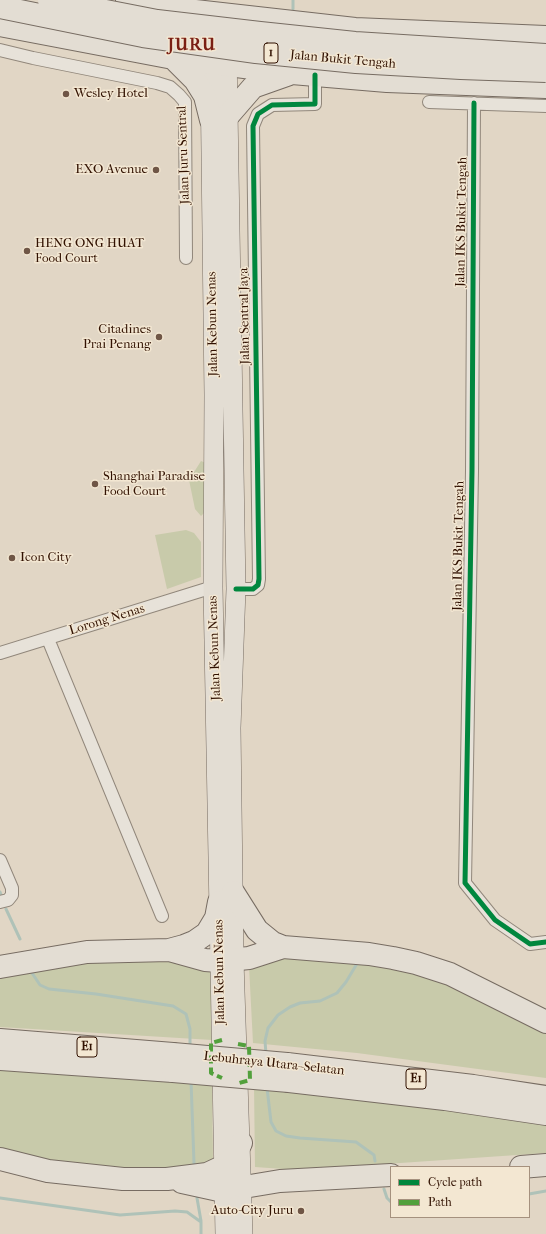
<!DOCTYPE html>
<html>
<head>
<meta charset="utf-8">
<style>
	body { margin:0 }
	#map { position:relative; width:546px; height:1234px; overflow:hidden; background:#e1d6c5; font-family:"IM FELL French Canon",serif }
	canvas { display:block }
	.legend { position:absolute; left:390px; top:1166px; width:140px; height:52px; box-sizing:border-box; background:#f3e7d2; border:1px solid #a5917e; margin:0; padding:5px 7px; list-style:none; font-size:12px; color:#311101 }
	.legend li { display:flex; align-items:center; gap:8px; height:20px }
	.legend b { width:20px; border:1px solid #a5917e }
</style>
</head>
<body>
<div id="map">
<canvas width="546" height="1234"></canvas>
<ul class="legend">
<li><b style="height:5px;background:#00873e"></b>Cycle path</li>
<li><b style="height:5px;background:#52a03c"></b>Path</li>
</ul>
</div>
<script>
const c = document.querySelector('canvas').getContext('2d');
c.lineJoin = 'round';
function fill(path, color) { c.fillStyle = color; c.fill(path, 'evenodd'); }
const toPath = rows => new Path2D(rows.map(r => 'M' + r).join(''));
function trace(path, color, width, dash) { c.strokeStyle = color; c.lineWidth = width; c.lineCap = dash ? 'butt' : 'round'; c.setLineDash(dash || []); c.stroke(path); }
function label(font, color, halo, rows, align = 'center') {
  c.font = font + ' "IM FELL French Canon",serif'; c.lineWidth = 3; c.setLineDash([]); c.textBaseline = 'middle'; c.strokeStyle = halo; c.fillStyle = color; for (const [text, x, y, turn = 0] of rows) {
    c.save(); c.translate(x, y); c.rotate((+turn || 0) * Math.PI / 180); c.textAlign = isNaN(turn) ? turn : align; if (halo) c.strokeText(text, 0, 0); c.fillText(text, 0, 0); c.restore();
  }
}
const green = toPath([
	[201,461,206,463,206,511,201,516,195,509,189,480],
	[186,530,194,533,201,542,201,577,167,589,155,535],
	[288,955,396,962,546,1028,546,1078,357,1053,253,1043,249,966],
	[141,957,176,957,212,972,212,1040,0,1027,0,975,58,965],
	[0,1067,212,1080,213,1164,193,1172,74,1170,0,1154],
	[254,1085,467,1112,546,1125,546,1153,298,1170,255,1167]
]);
const stream = toPath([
	[293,0,293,9],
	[0,892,1,895],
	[6,909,20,939],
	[32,973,40,985,49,989,96,994,173,1006,186,1014,190,1029,190,1047],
	[266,1054,265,1041,268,1028,278,1015,290,1007,300,1003,320,1001,337,993,346,982,358,962],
	[191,1081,194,1163],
	[267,1088,271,1122,276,1131,286,1136,300,1138,356,1142,374,1155,375,1161],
	[384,1189,387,1198,391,1202],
	[529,1194,546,1191],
	[0,1198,120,1215,175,1211,187,1212,201,1222,201,1234],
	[197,1198,201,1221]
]);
const street = toPath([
	[0,50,33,58,157,83,170,87,179,95,185,102,186,258],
	[429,102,546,106],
	[474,103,472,471,465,883,495,920,530,944,546,942],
	[236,589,253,589,258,585,259,579,253,126,258,114,272,105,315,104,315,75],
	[48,639,162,916],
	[0,653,213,587],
	[0,860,12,888,12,895,8,900,0,902]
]);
const primary = toPath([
	[212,48,210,72,214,395,213,587,225,1234],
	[227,51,236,589,231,728,234,961,243,1234]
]);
const highway = toPath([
	[127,0,169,8,355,29,546,37],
	[0,25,173,58,292,73,387,81,546,87],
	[173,58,195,80,205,96,211,120],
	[227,117,253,87,287,75],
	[233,892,257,930,273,943,283,947],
	[169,950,205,960,219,961,249,958,283,947,369,954,393,958,416,963,450,974,546,1022],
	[0,967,87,952,169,950,184,946,194,942,207,933,216,918,219,902],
	[0,1040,173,1054],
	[0,1059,173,1071],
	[287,1064,473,1086,546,1097],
	[289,1081,445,1099,546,1114],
	[0,1159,48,1171,123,1179,167,1179,207,1174,224,1166,234,1157,241,1143],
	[521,1167,546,1165],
	[224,1172,235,1183,244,1187,280,1181,391,1175],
	[182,1182,223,1191]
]);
const highwayBridge = toPath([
	[49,0,157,21,260,33,355,43,546,55],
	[0,7,143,36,256,52,356,62,461,68,546,71],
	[173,1054,287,1064],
	[173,1071,289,1081]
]);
const quiet = toPath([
	[222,1040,211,1043,211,1073,222,1078],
	[238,1044,249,1046,250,1080,239,1083]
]);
const cycleway = toPath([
	[474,103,472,471,465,883,495,920,530,944,546,942],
	[236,589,253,589,258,585,259,579,253,126,258,114,272,105,315,104,315,75]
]);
const markers = [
	[66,94,4,"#6f5646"],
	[156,170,4,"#6f5646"],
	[27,251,4,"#6f5646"],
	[159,337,4,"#6f5646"],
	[95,484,4,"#6f5646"],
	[12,558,4,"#6f5646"],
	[301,1211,4,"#6f5646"]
];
const shields = [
	[271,53,14],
	[87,1047,20],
	[416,1079,20]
];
const shieldNames = [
	["1",271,53],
	["E1",87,1047],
	["E1",416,1079]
];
const streetNames = [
	["Jalan Bukit Tengah",343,60,5],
	["Jalan Juru Sentral",184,155,-92],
	["Jalan IKS Bukit Tengah",462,222,-89],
	["Jalan Sentral Jaya",245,316,-91],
	["Jalan Kebun Nenas",213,324,-91],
	["Jalan IKS Bukit Tengah",459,546,-89],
	["Lorong Nenas",107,620,-17],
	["Jalan Kebun Nenas",215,648,-92],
	["Jalan Kebun Nenas",220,972,-91],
	["Lebuhraya Utara–Selatan",274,1064,6]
];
const poiNames = [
	["Wesley Hotel",74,94],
	["EXO Avenue",148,170,"right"],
	["HENG ONG HUAT",35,244],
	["Food Court",35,259],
	["Citadines",151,330,"right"],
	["Prai Penang",151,345,"right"],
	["Shanghai Paradise",103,477],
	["Food Court",103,492],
	["Icon City",20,558],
	["Auto-City Juru",293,1211,"right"]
];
const districtNames = [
	["JURU",192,46]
];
fill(green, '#c8caaa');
trace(stream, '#afc2b8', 3);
trace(street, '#91877b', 14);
trace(primary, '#776c62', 20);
trace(highway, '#776c62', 24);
trace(street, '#e7e2d9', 12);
trace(primary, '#e3ddd3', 19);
trace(highway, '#e3ddd3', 22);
trace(highwayBridge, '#776c62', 24, []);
trace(highwayBridge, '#e3ddd3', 22);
trace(quiet, '#52a03c', 4, [8, 4]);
trace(cycleway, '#00873e', 5);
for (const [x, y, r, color] of markers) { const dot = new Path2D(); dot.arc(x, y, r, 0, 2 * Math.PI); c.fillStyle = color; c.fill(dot); trace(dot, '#f3e7d2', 1.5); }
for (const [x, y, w] of shields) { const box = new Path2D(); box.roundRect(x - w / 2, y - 10, w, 20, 3); c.fillStyle = '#f3e7d2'; c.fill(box); trace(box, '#311101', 1); }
label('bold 12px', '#311101', null, shieldNames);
label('13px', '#311101', '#f3e7d2', streetNames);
label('13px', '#311101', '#f3e7d2', poiNames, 'left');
c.letterSpacing = '1px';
label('bold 17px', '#7a1f14', '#f3e7d2', districtNames);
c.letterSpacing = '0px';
</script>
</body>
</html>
